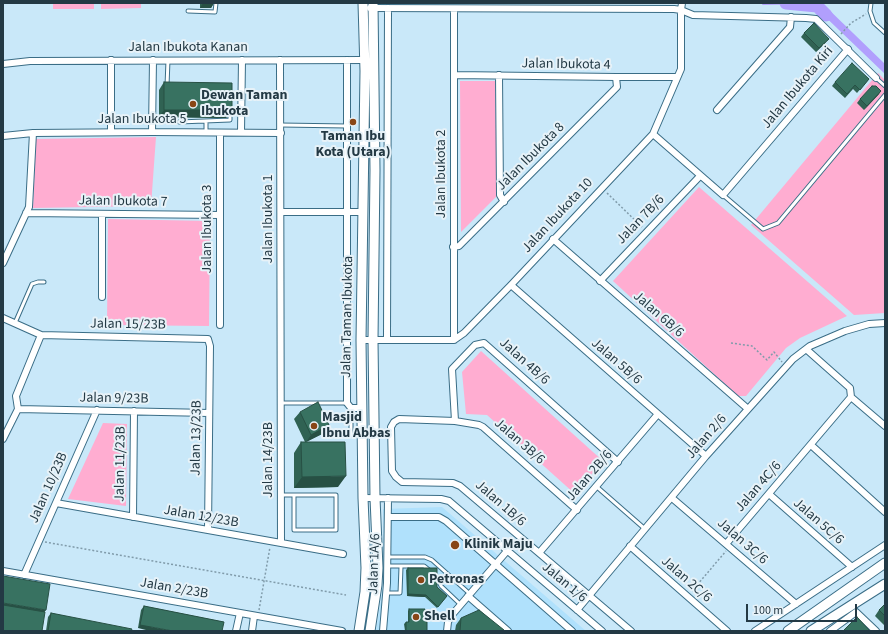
<!DOCTYPE html>
<html>
<head>
<meta charset="utf-8">
<style>
	body { margin:0 }
	#map { position:relative; width:888px; height:634px; overflow:hidden; background:#c9e8f9; font-family:"Source Sans 3",sans-serif }
	canvas { display:block }
	.frame { position:absolute; inset:0; border:4px solid #233944; pointer-events:none }
	.scale { position:absolute; left:746px; top:604px; width:111px; height:18px; box-sizing:border-box; border:2px solid #233944; border-top:0; padding-left:5px; font-size:12px; line-height:14px; white-space:nowrap; color:#233944; -webkit-text-stroke:3px #e7f2f8; paint-order:stroke }
</style>
</head>
<body>
<div id="map">
<canvas width="888" height="634"></canvas>
<div class="frame"></div>
<div class="scale">100 m</div>
</div>
<script>
const c = document.querySelector('canvas').getContext('2d');
c.lineJoin = 'round';
function fill(path, color) { c.fillStyle = color; c.fill(path, 'evenodd'); }
const toPath = rows => new Path2D(rows.map(r => 'M' + r).join(''));
function trace(path, color, width, dash) { c.strokeStyle = color; c.lineWidth = width; c.lineCap = dash ? 'butt' : 'round'; c.setLineDash(dash || []); c.stroke(path); }
function label(font, color, halo, rows, align = 'center') {
  c.font = font + ' "Source Sans 3",sans-serif'; c.lineWidth = 4; c.setLineDash([]); c.textBaseline = 'middle'; c.strokeStyle = halo; c.fillStyle = color; for (const [text, x, y, turn = 0] of rows) {
    c.save(); c.translate(x, y); c.rotate((+turn || 0) * Math.PI / 180); c.textAlign = isNaN(turn) ? turn : align; if (halo) c.strokeText(text, 0, 0); c.fillText(text, 0, 0); c.restore();
  }
}
const built = toPath([
	[442,507,586,631,376,631,384,580,383,509]
]);
const green = toPath([
	[53,3,94,3,94,9,53,9],
	[101,3,141,3,141,8,101,9],
	[878,73,885,80,885,313,854,315,751,225],
	[460,81,495,81,497,196,461,232],
	[156,137,151,206,33,208,36,139],
	[699,187,847,316,800,338,786,348,746,396,738,396,613,281],
	[108,219,210,221,209,326,107,325],
	[481,351,603,461,575,494,487,415,466,414,462,372],
	[103,423,127,424,126,506,68,499]
]);
const water = toPath([
	[763,3,822,3,885,64,885,74,815,7,808,4,762,5]
]);
const river = toPath([
	[786,3,817,6,826,15]
]);
const path = toPath([
	[841,34,851,23,866,14],
	[607,193,642,227],
	[731,343,752,346,767,360,774,352,782,362],
	[45,542,346,595],
	[692,591,726,551],
	[259,610,270,547]
]);
const lane = toPath([
	[871,3,870,11,874,23,885,33],
	[188,11,215,12,216,3],
	[876,78,885,86],
	[167,86,168,60],
	[206,121,206,132],
	[179,122,230,120,230,110],
	[281,125,347,126],
	[723,195,763,229,778,223,885,95],
	[15,323,32,284,38,282,44,282],
	[281,403,347,403],
	[351,408,351,435,361,435],
	[597,487,645,529],
	[281,495,336,495,336,530,294,530,294,495],
	[388,557,425,557,432,560,470,594],
	[388,566,424,566,429,570],
	[435,575,438,578,441,586,461,605],
	[387,593,400,593,401,567]
]);
const street = toPath([
	[370,8,674,9,681,10,693,15,806,18,816,19,876,78],
	[280,60,281,543],
	[347,60,347,403,351,408,362,408],
	[3,64,30,61,367,60],
	[454,75,616,77,677,77],
	[499,75,500,195,504,202],
	[717,110,790,27,791,17],
	[111,132,111,60],
	[152,132,153,60],
	[241,132,242,60],
	[653,134,723,195,848,49],
	[3,136,33,133,152,132,281,133],
	[281,212,363,212],
	[26,213,220,215],
	[553,239,748,409],
	[453,247,459,246,617,87,616,77],
	[3,263,29,207,33,133],
	[600,281,700,176],
	[511,285,706,456],
	[102,297,102,214],
	[3,318,41,335,208,339,210,346,208,530],
	[220,325,220,133],
	[361,340,454,340,464,333,511,285,653,134,681,69,681,10,682,3],
	[387,340,388,8],
	[454,340,454,9],
	[806,349,850,388,851,397,885,426],
	[18,409,209,413],
	[18,409,16,396,41,335],
	[455,421,452,369,475,345,484,343,618,462],
	[3,439,18,409],
	[811,445,885,512],
	[769,494,852,567],
	[363,498,441,499,449,501,602,631],
	[672,498,796,604],
	[56,503,343,554],
	[577,510,483,427,479,425,455,421,399,419,394,422,391,427,392,471,396,477,402,482,453,483,460,486,631,631],
	[133,517,134,411],
	[388,517,439,517,446,521,572,631],
	[726,544,851,397],
	[630,546,727,631],
	[539,553,658,414],
	[3,571,342,631],
	[24,575,97,410],
	[468,596,508,631],
	[577,610,706,456,793,359,810,346,845,331,869,324,885,323],
	[236,631,240,613],
	[252,631,254,616],
	[383,631,387,583,388,498],
	[447,631,448,622,451,616,507,551],
	[755,631,885,545],
	[830,631,856,612,876,631]
]);
const secondary = toPath([
	[359,631,365,592,366,568,363,498,361,340,365,71,363,3],
	[370,631,377,585,378,568,375,498,373,340,375,170,373,3],
	[788,631,885,563],
	[811,631,885,584]
]);
const wall = toPath([
	[182,3,214,3,211,8,200,8,200,4],
	[804,33,826,42,816,52,801,37],
	[869,79,857,93,853,89,845,98,832,86,835,82],
	[164,82,232,110,226,118,159,117,159,90],
	[879,94,864,110,857,103,860,99],
	[300,412,329,425,324,433,306,442,338,487,294,488,294,453,301,442,305,442,294,419],
	[408,568,437,587,447,596,437,608,425,597,407,596,406,570],
	[885,604,885,626,875,616,879,610],
	[144,606,224,622,138,628,141,610],
	[409,609,425,621,427,631,405,631,404,624,406,622,408,622,408,611],
	[51,613,131,631,46,631,48,617],
	[461,618,504,631,455,631,456,625]
]);
const shadedWall = toPath([
	[182,3,201,3,200,4],
	[203,3,214,3,211,8,200,8],
	[829,39,816,52,819,48],
	[881,91,879,94,864,110,867,106],
	[164,110,232,110,226,118,159,117],
	[329,425,324,433,306,442,311,435],
	[346,476,338,487,294,488,302,477],
	[408,594,426,595,425,597,407,596],
	[3,603,46,610,43,614,3,607],
	[140,625,173,631,150,631,138,628]
]);
const building = toPath([
	[814,23,829,39,819,48,804,33,814,23],
	[852,63,869,79,860,90,855,85,847,94,835,82,852,63],
	[164,82,232,83,232,110,164,110,164,82],
	[872,86,876,86,881,91,867,106,860,99,872,86],
	[318,402,329,425,311,435,300,412,318,402],
	[301,442,345,442,346,476,302,477,301,442],
	[408,568,437,568,437,587,447,596,438,607,426,595,408,594,408,568],
	[3,576,50,584,46,610,3,603,3,576],
	[885,604,885,616,879,610,885,604],
	[3,605,45,612,42,631,3,631,3,605],
	[144,606,224,622,222,631,173,631,140,625,144,606],
	[409,609,425,609,425,621,427,622,427,631,406,631,406,622,409,622,409,609],
	[479,610,504,630,504,631,460,631,461,618,479,610],
	[51,613,132,629,131,631,48,631,51,613],
	[857,617,870,631,843,631,857,617]
]);
const markers = [
	[193,104,4,"#894616"],
	[353,122,4,"#894616"],
	[314,426,4,"#894616"],
	[455,545,5,"#894616"],
	[421,580,4,"#894616"],
	[416,617,4,"#894616"]
];
const streetNames = [
	["Jalan Ibukota Kanan",188,48],
	["Jalan Ibukota 4",566,65,1],
	["Jalan Ibukota Kiri",798,88,-50],
	["Jalan Ibukota 5",142,120],
	["Jalan Ibukota 8",531,157,-45],
	["Jalan Ibukota 2",442,174,-90],
	["Jalan Ibukota 7",123,202,1],
	["Jalan Ibukota 10",558,216,-47],
	["Jalan Ibukota 1",269,219,-90],
	["Jalan 7B/6",641,220,-46],
	["Jalan Ibukota 3",208,229,-90],
	["Jalan 6B/6",658,315,41],
	["Jalan Taman Ibukota",348,317,-89],
	["Jalan 15/23B",128,325,1],
	["Jalan 4B/6",524,362,42],
	["Jalan 5B/6",616,362,41],
	["Jalan 9/23B",114,399,1],
	["Jalan 2/6",707,437,-49],
	["Jalan 13/23B",197,438,-89],
	["Jalan 3B/6",519,442,41],
	["Jalan 14/23B",269,460,-90],
	["Jalan 11/23B",121,464,-89],
	["Jalan 2B/6",590,476,-49],
	["Jalan 4C/6",759,487,-49],
	["Jalan 10/23B",49,488,-66],
	["Jalan 1B/6",500,504,41],
	["Jalan 12/23B",201,517,10],
	["Jalan 5C/6",818,522,41],
	["Jalan 3C/6",742,542,41],
	["Jalan 1A/6",375,564,-88],
	["Jalan 2C/6",686,580,41],
	["Jalan 1/6",564,583,40],
	["Jalan 2/23B",174,589,10]
];
const poiNames = [
	["Dewan Taman",201,96],
	["Ibukota",201,112],
	["Taman Ibu",353,137,"center"],
	["Kota (Utara)",353,153,"center"],
	["Masjid",322,418],
	["Ibnu Abbas",322,434],
	["Klinik Maju",464,545],
	["Petronas",429,580],
	["Shell",424,617]
];
fill(built, '#b0e1fc');
fill(green, '#ffadd1');
fill(water, '#b19ffd');
trace(river, '#b19ffd', 13);
trace(lane, '#3a6d86', 5);
trace(street, '#3a6d86', 8);
trace(secondary, '#3a6d86', 11);
trace(path, '#809baa', 1.5, [2, 2]);
trace(lane, '#fff', 3);
trace(street, '#fff', 6);
trace(secondary, '#fff', 9);
fill(wall, '#306253');
fill(shadedWall, '#275044');
fill(building, '#387261');
trace(building, '#275044', 1);
for (const [x, y, r, color] of markers) { const dot = new Path2D(); dot.arc(x, y, r, 0, 2 * Math.PI); c.fillStyle = color; c.fill(dot); trace(dot, '#e7f2f8', 1.5); }
label('14px', '#233944', '#e7f2f8', streetNames);
label('bold 14px', '#233944', '#e7f2f8', poiNames, 'left');
</script>
</body>
</html>
